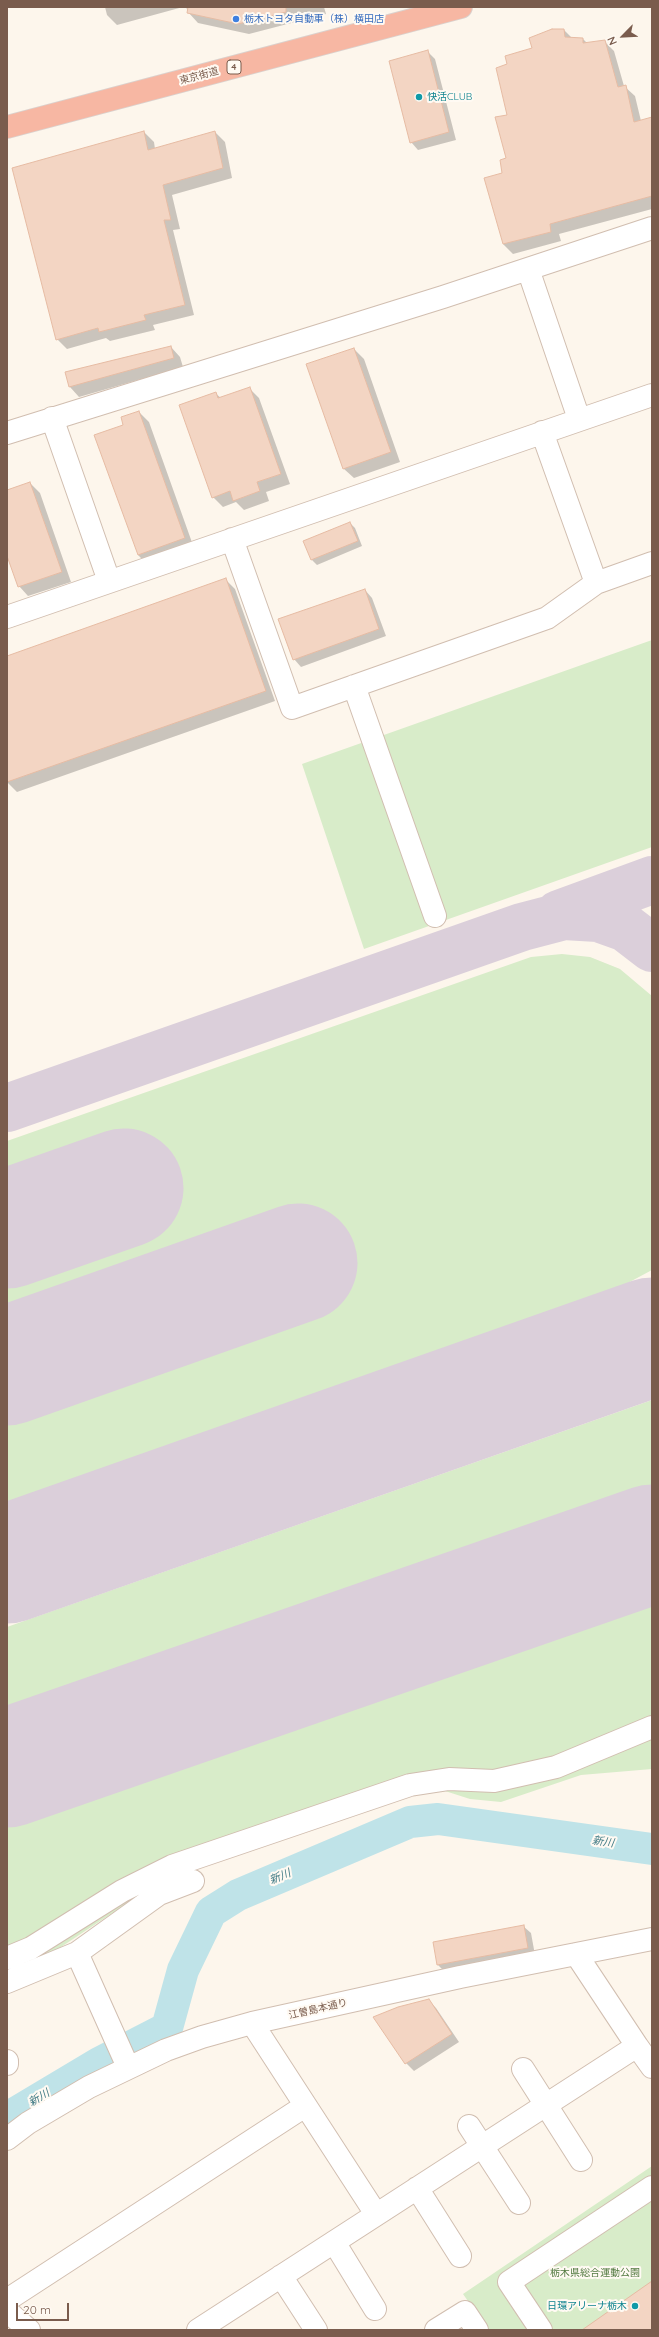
<!DOCTYPE html>
<html>
<head>
<meta charset="utf-8">
<style>
	body { margin:0 }
	#map { position:relative; width:659px; height:2337px; overflow:hidden; background:#fdf6ec; font-family:Quicksand,sans-serif }
	canvas { display:block }
	.frame { position:absolute; inset:0; border:8px solid #7a5c4d; pointer-events:none }
	.north { position:absolute; left:603px; top:16px; width:40px; height:40px; -webkit-text-stroke:3px #fffaf3; paint-order:stroke; rotate:246deg; font-size:11px; font-weight:700; line-height:16px; text-align:center; color:#7a5c4d }
	.north::after { content:''; display:block; margin:auto; width:14px; height:18px; background:#7a5c4d; clip-path:polygon(50% 0,100% 100%,50% 72%,0 100%) }
	.scale { position:absolute; left:16px; top:2303px; width:53px; height:18px; box-sizing:border-box; border:2px solid #7a5c4d; border-top:0; padding-left:5px; font-size:12px; line-height:14px; white-space:nowrap; color:#7a5c4d; -webkit-text-stroke:3px #fffaf3; paint-order:stroke }
</style>
</head>
<body>
<div id="map">
<canvas width="659" height="2337"></canvas>
<div class="frame"></div>
<div class="north">N</div>
<div class="scale">20 m</div>
</div>
<script>
const c = document.querySelector('canvas').getContext('2d');
c.lineJoin = 'round';
function fill(path, color) { c.fillStyle = color; c.fill(path, 'evenodd'); }
const toPath = rows => new Path2D(rows.map(r => 'M' + r).join(''));
function trace(path, color, width, dash) { c.strokeStyle = color; c.lineWidth = width; c.lineCap = dash ? 'butt' : 'round'; c.setLineDash(dash || []); c.stroke(path); }
function label(font, color, halo, rows, align = 'center') {
  c.font = font + ' Quicksand,"Noto Sans JP",sans-serif'; c.lineWidth = 4; c.setLineDash([]); c.textBaseline = 'middle'; c.strokeStyle = halo; c.fillStyle = color; for (const [text, x, y, turn = 0] of rows) {
    c.save(); c.translate(x, y); c.rotate((+turn || 0) * Math.PI / 180); c.textAlign = isNaN(turn) ? turn : align; if (halo) c.strokeText(text, 0, 0); c.fillText(text, 0, 0); c.restore();
  }
}
const green = toPath([
	[652,640,652,847,364,949,302,764],
	[562,954,590,957,620,969,652,996,652,1270,624,1285,7,1502,7,1141,531,957],
	[652,1400,652,1769,581,1775,501,1802,470,1799,445,1791,418,1793,159,1882,52,1953,7,1971,7,1627],
	[652,2166,652,2330,488,2330,463,2294]
]);
const shadow = toPath([
	[105,7,183,7,117,25,107,15],
	[186,7,324,7,326,14,249,34,198,23,188,12],
	[564,30,572,38,583,39,587,43,604,41,614,51,624,86,635,96,641,121,652,118,652,209,559,234,561,241,513,254,503,244,503,173,507,159,508,65],
	[428,52,435,59,456,140,418,150,411,142],
	[144,132,154,142,155,149,215,132,225,142,232,178,172,195,180,229,173,230,194,315,153,325,155,330,110,341,106,338,67,349,57,339],
	[171,347,180,357,183,367,79,397,70,387,66,373],
	[354,349,364,359,400,462,354,478,344,469,308,365],
	[249,388,259,398,290,484,266,492,269,501,244,510,236,502,223,507,213,497,215,393,221,398],
	[139,412,149,422,194,548,148,565,138,555,125,425],
	[30,483,40,493,71,582,28,596,19,586,7,553,7,491],
	[350,523,355,528,362,546,317,565,312,560,304,541],
	[226,580,235,589,275,701,17,792,7,782,7,657],
	[365,590,372,598,386,636,301,667,294,659],
	[523,1926,531,1933,535,1955,445,1972,438,1965],
	[429,2001,436,2008,459,2042,414,2071,406,2063,375,2017]
]);
const river = toPath([
	[7,2118,99,2063,167,2028,183,1970,211,1912,238,1895,410,1822,438,1819,652,1849]
]);
const taxiway = toPath([
	[559,914,652,880],
	[7,1108,522,927,564,916,598,918,626,928,652,948]
]);
const runway = toPath([
	[7,1229,124,1188],
	[7,1366,298,1263],
	[7,1564,652,1337],
	[7,1768,652,1544]
]);
const building = toPath([
	[188,7,286,7,286,12,238,24,187,13,188,7],
	[552,29,564,29,565,37,583,38,583,43,605,40,618,87,626,85,634,122,652,117,652,196,550,224,551,232,503,244,484,178,502,173,500,160,506,158,495,117,507,115,496,68,507,64,505,56,532,48,529,38,552,29],
	[428,50,449,132,410,143,389,61,428,50],
	[144,131,148,150,215,131,223,168,163,185,171,220,164,220,185,305,144,315,146,320,99,332,98,328,56,340,12,168,144,131],
	[171,346,174,358,69,387,65,372,171,346],
	[354,348,391,452,343,469,306,364,354,348],
	[250,387,281,474,257,482,260,491,233,501,230,491,212,498,179,405,216,392,218,398,250,387],
	[139,411,185,538,138,555,94,435,123,425,121,417,139,411],
	[30,482,62,572,18,587,7,556,7,490,30,482],
	[350,522,358,541,311,560,303,541,350,522],
	[226,578,266,691,7,782,7,656,226,578],
	[365,589,379,629,293,660,278,619,365,589],
	[524,1925,528,1948,437,1965,433,1942,524,1925],
	[429,1999,452,2034,405,2064,373,2017,398,2007,429,1999],
	[652,2281,652,2330,582,2330,652,2281]
]);
const minor = toPath([
	[528,269,579,419],
	[52,418,109,581],
	[542,432,596,583],
	[7,433,443,297,652,228],
	[232,539,292,708,547,618,596,583,652,563],
	[7,617,652,395],
	[354,686,435,916],
	[77,1953,128,2067],
	[7,1958,31,1948,122,1891,172,1866,410,1785,449,1779,494,1781,556,1767,652,1727],
	[7,1982,77,1953,159,1894,193,1881],
	[252,2023,376,2214],
	[637,2046,652,2067],
	[7,2061,7,2064],
	[523,2069,581,2160],
	[469,2126,519,2203],
	[7,2139,28,2123,89,2087,166,2050,202,2037,252,2023,460,1977,652,1939],
	[417,2188,460,2256],
	[334,2242,375,2309],
	[281,2276,316,2330],
	[7,2300,305,2106],
	[7,2311,29,2330],
	[198,2330,637,2046,576,1954],
	[436,2330,465,2312,477,2330],
	[541,2330,509,2282,652,2187]
]);
const highway = toPath([
	[7,127,461,7]
]);
const markers = [
	[236,19,4,"#3f7fe0"],
	[419,97,4,"#0f9aa8"],
	[635,2306,4,"#0f9aa8"]
];
const shields = [
	[234,67,14]
];
const shieldNames = [
	["4",234,67]
];
const shopNames = [
	["栃木トヨタ自動車（株）横田店",244,19]
];
const streetNames = [
	["東京街道",199,76,-15],
	["江曽島本通り",318,2009,-13]
];
const cultureNames = [
	["快活CLUB",427,97],
	["日環アリーナ栃木",627,2306,"right"]
];
const parkNames = [
	["栃木県総合運動公園",595,2273]
];
const waterNames = [
	["新川",603,1842,8],
	["新川",280,1877,-23],
	["新川",39,2098,-31]
];
fill(green, '#d8ecc9');
fill(shadow, '#0003');
trace(river, '#bfe3e8', 32);
trace(taxiway, '#dbcfda', 48);
trace(runway, '#dbcfda', 119);
fill(building, '#f3d5c3');
trace(building, '#e6bba3', 1);
trace(minor, '#d1beb0', 24);
trace(highway, '#dad1cd', 24);
trace(minor, '#fff', 22);
trace(highway, '#f7b7a3', 22);
for (const [x, y, r, color] of markers) { const dot = new Path2D(); dot.arc(x, y, r, 0, 2 * Math.PI); c.fillStyle = color; c.fill(dot); trace(dot, '#fffaf3', 1.5); }
for (const [x, y, w] of shields) { const box = new Path2D(); box.roundRect(x - w / 2, y - 7, w, 14, 3); c.fillStyle = '#fffaf3'; c.fill(box); trace(box, '#7a5c4d', 1); }
label('bold 9px', '#7a5c4d', null, shieldNames);
label('10px', '#366cbe', '#fffaf3', shopNames, 'left');
label('10px', '#7a5c4d', '#fffaf3', streetNames);
label('10px', '#0d838f', '#fffaf3', cultureNames, 'left');
label('10px', '#537a41', '#fffaf3', parkNames);
label('italic 11px', '#437c86', '#fffaf3', waterNames);
</script>
</body>
</html>
